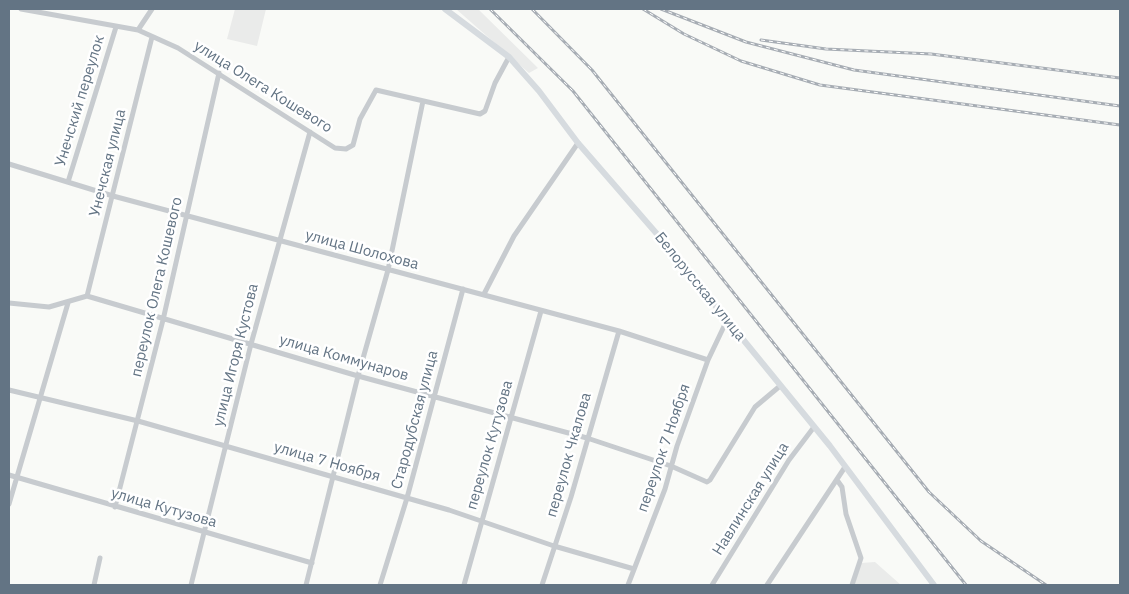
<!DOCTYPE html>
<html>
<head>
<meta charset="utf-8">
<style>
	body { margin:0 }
	#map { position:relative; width:1129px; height:594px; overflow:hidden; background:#f9faf7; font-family:"IBM Plex Sans",sans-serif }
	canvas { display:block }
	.frame { position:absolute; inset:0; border:10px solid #637484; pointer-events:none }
</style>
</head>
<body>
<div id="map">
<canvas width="1129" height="594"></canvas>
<div class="frame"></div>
</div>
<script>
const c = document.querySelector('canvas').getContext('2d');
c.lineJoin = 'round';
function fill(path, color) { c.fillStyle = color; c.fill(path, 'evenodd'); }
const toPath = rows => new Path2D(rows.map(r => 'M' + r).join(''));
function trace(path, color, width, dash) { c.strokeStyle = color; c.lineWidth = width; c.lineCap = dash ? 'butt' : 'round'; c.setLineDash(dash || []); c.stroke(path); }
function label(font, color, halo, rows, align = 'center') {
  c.font = font + ' "IBM Plex Sans",sans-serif'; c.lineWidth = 5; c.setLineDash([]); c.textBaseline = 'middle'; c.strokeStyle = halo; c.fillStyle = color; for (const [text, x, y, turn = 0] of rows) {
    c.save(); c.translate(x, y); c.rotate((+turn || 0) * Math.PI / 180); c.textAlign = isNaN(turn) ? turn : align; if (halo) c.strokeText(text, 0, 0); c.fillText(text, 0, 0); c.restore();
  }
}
const built = toPath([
	[235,9,266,9,257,46,227,39],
	[456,9,478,9,538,68,529,73],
	[875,562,901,585,851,585,861,563]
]);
const minor = toPath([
	[21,9,138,30,178,48,335,148,346,149,353,145,360,119,376,90,480,114,485,111,495,83,509,57],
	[138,30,152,9],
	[9,164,113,196,619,331,708,360],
	[68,182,116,27],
	[484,294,514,236,578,143],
	[87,296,152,37],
	[9,303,49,307,87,296,358,376,587,438,671,466,707,482,710,480,755,407,780,386],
	[9,390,138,421,386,492,449,510,554,546,634,569],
	[9,475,312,563],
	[837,480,842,487,846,514,861,558,852,585],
	[9,504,68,303],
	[115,507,163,320,219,73],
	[94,585,100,558],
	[191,585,251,344,310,132],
	[306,585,358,376,388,270,423,101],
	[380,585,407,498,463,289],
	[464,585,541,311],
	[542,585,571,497,619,331],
	[628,585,665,489,677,446,708,360,727,320],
	[712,585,789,460,814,427],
	[767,585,845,467]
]);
const major = toPath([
	[445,9,509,57,539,91,578,143,657,234,830,446,934,585]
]);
const rail = toPath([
	[490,9,573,91,966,585],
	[532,9,592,70,929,492,981,541,1046,585],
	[643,9,684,34,741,61,820,85,1120,125],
	[661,9,746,42,854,70,1120,106],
	[761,40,826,49,931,54,1120,78]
]);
const streetNames = [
	["улица Олега Кошевого",263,87,32],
	["Унечский переулок",80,101,-73],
	["Унечская улица",108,163,-76],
	["улица Шолохова",362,250,15],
	["переулок Олега Кошевого",157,287,-77],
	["Белорусская улица",700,287,51],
	["улица Игоря Кустова",236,355,-76],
	["улица Коммунаров",344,358,16],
	["Стародубская улица",415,420,-75],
	["переулок Кутузова",490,445,-74],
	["переулок 7 Ноября",664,448,-71],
	["переулок Чкалова",569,455,-74],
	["улица 7 Ноября",327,462,16],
	["Навлинская улица",751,499,-58],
	["улица Кутузова",164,508,16]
];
fill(built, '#eaebea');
trace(minor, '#c7cbcf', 5);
trace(major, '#d6dbdf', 6);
trace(rail, '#a7adb4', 3);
trace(rail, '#fff', 1, [4]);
label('15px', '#637484', '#fff', streetNames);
</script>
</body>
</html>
